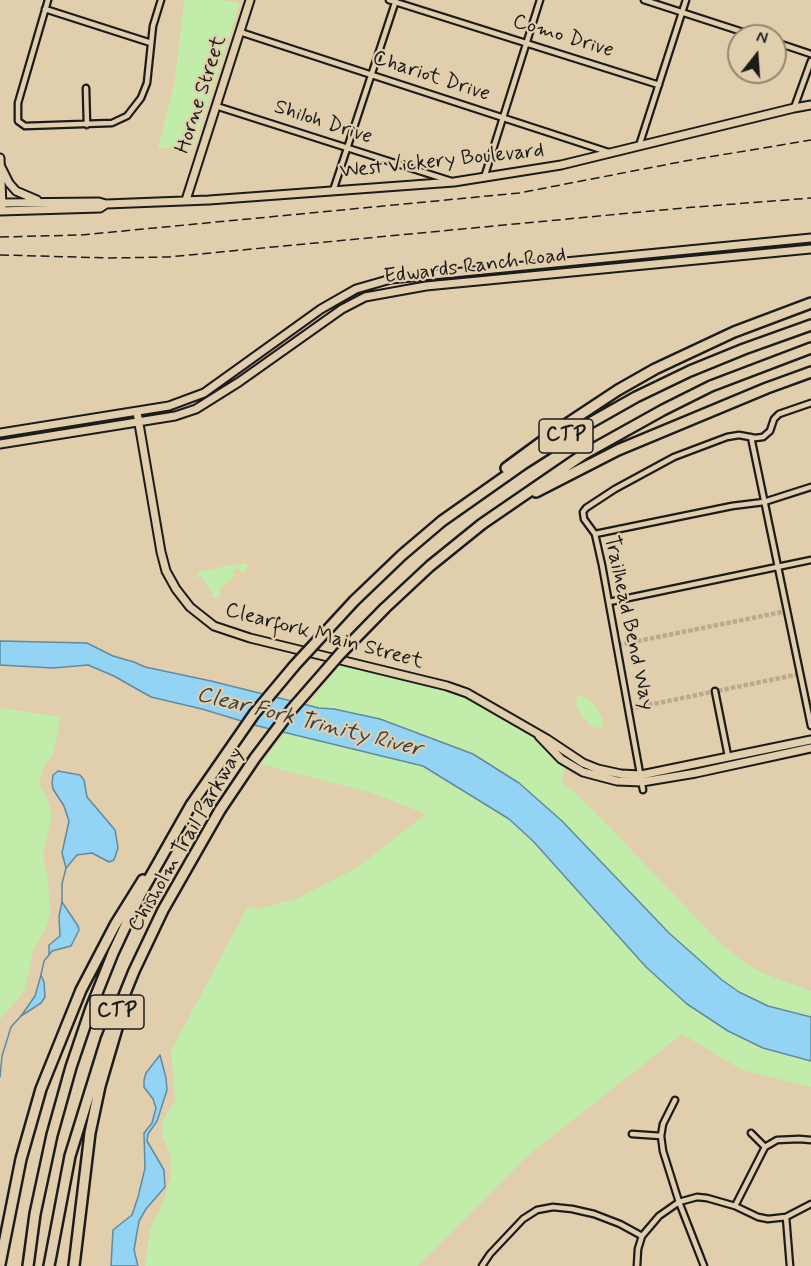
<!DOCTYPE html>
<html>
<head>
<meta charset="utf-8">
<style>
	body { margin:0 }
	#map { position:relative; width:811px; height:1266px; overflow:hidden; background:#e1ceac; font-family:Mynerve,sans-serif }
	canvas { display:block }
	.north { position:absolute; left:727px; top:24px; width:60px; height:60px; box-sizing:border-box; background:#e1ceac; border:2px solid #928772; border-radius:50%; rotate:17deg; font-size:16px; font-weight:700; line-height:24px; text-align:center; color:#1c1c1c }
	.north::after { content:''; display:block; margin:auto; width:21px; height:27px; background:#1c1c1c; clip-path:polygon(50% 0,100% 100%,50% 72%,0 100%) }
</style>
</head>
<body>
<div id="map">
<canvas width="811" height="1266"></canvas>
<div class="north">N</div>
</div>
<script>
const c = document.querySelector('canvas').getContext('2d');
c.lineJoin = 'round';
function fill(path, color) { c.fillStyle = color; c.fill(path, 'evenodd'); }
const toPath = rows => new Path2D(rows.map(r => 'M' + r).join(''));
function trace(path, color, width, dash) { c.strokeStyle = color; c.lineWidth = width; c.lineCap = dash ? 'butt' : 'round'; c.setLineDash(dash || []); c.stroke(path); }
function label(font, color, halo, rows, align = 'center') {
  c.font = font + ' Mynerve,sans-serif'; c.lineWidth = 4.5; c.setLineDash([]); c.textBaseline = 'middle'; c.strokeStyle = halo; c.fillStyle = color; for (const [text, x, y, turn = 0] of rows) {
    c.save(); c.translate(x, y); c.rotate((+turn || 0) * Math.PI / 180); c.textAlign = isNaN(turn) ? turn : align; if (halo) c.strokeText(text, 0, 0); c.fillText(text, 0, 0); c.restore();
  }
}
const green = toPath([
	[184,0,221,0,240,3,193,149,158,148,175,80],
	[245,563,248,565,247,568,243,573,237,567,232,572,235,575,218,591,221,595,216,598,211,597,214,594,201,576,197,578,196,576,199,571],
	[341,664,433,687,469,699,536,739,551,754,566,765,562,778,564,784,572,790,602,819,721,944,750,966,767,975,811,991,811,1087,742,1070,682,1034,526,1157,418,1266,145,1266,150,1228,162,1205,171,1176,170,1153,163,1138,162,1121,175,1101,171,1051,248,906,258,909,296,899,358,867,426,814,372,793,260,764],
	[580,695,591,701,598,710,603,721,601,728,592,727,581,716,576,703,577,697],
	[0,708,61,717,53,753,44,767,39,783,47,798,52,815,43,855,48,880,50,913,45,929,33,950,25,991,0,1019]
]);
const water = toPath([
	[0,641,87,643,113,656,134,662,145,667,211,681,319,708,334,709,380,719,473,754,519,783,562,821,669,933,722,980,739,992,768,1006,811,1017,811,1061,763,1048,728,1031,687,1004,646,967,533,841,509,819,423,766,258,726,202,709,151,697,114,676,88,665,53,668,0,665,0,641],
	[58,771,80,775,84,780,87,797,115,830,118,848,114,860,109,862,92,853,77,855,66,868,62,853,69,821,64,806,53,789,52,783,53,775,58,771],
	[62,902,78,926,79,930,71,946,52,951,49,955,49,945,60,936,59,916,62,902],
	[41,975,44,982,45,997,41,1003,21,1016,35,996,41,975],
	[160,1055,166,1078,167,1090,157,1121,148,1134,147,1141,164,1170,165,1187,146,1209,139,1221,134,1250,138,1266,111,1266,113,1230,132,1215,138,1197,145,1168,144,1133,152,1123,156,1108,153,1099,144,1087,144,1080,146,1073,160,1055]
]);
const stream = toPath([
	[62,902,62,884,66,868],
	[41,975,44,961,49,955],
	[0,1077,2,1056,11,1027,21,1016]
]);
const streetTunnel = toPath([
	[618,645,787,611],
	[629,709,800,674]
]);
const street = toPath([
	[48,0,18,103,18,121,25,126,112,123,127,116,141,98,147,83,153,26,161,0],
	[389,0,659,85],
	[644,0,755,36],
	[45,9,151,43],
	[240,32,608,152],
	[775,42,811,54],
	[86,88,87,125],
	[216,106,451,181],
	[794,108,811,61],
	[639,146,686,0],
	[484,178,540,0],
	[333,191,396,0],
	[751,437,811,726],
	[595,534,732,506,764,502,811,487],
	[609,602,811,560],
	[715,691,728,756],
	[643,790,602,565,595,534,584,519,583,512,586,508,615,489,674,457,727,437,739,435,755,438,763,437,770,431,774,419,779,414,811,403],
	[675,1100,663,1124,661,1136,663,1151,679,1202,704,1266],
	[751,1133,765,1147],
	[632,1134,661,1136],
	[735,1206,765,1147,777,1140,799,1139,811,1140],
	[786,1217,790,1266],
	[482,1266,490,1254,523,1219,537,1210,553,1207,572,1209,594,1214,620,1224,642,1236],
	[637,1266,638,1249,642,1236,659,1216,679,1202,697,1197,707,1198,735,1206,758,1217,768,1219,786,1217,811,1204]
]);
const secondary = toPath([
	[0,158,2,206],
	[1,167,9,183,16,191,37,200],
	[186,200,250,0],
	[0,203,99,202,106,204,209,200,454,182,561,165,794,108,811,105],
	[0,211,100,208,106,204],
	[137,412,161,552,166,571,176,589,190,607,214,626,250,638,447,686,467,693,547,739,583,763,598,769,621,774,641,775,811,740],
	[0,433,169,406,204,393,321,309,356,289,391,279,811,238],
	[0,444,175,416,196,409,239,382,342,309,365,297,426,286,811,249],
	[539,736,561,759,583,772,617,781,642,782,696,773,811,748]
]);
const highway = toPath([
	[506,468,559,429,618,390,655,369,734,332,811,303],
	[536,492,618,450,767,388,811,372],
	[354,601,402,555,442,521,523,464,567,436,636,397,690,371,744,349,811,325],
	[385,608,430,566,482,524,584,454,663,410,711,386,811,348],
	[0,1264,21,1159,41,1089,81,990,115,925,143,880],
	[28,1266,35,1214,52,1135,71,1067,91,1008,113,953,140,895,191,805],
	[49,1266,70,1156,106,1040,134,971,163,910,220,810],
	[74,1266,90,1133,100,1086,120,1018]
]);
const rail = toPath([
	[0,237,81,235,519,193,685,161,811,140],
	[0,255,109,258,168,257,683,208,811,198]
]);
const highwayBridge = toPath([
	[191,805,254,714,295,665,354,601],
	[220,810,255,758,292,709,340,654,385,608]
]);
const shields = [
	[566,436,54],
	[117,1012,54]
];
const shieldNames = [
	["CTP",566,436],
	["CTP",117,1012]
];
const streetNames = [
	["Como Drive",563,37,17],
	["Chariot Drive",431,77,18],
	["Horne Street",202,95,-72],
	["Shiloh Drive",323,123,18],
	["West Vickery Boulevard",442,162,-6],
	["Edwards Ranch Road",475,267,-7],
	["Trailhead Bend Way",628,623,78],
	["Clearfork Main Street",324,637,15],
	["Chisholm Trail Parkway",187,840,-60]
];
const waterNames = [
	["Clear Fork Trinity River",309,723,14]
];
fill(green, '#c2eca9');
fill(water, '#93d3f4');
trace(water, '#638a9e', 1.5);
trace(stream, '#638a9e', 1.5);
trace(streetTunnel, '#baaa8f', 4.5, [4.5, 2]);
trace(street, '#1c1c1c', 9);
trace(secondary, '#1c1c1c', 11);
trace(highway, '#1c1c1c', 14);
trace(street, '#e1ceac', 4.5);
trace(secondary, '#e1ceac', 7);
trace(highway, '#e1ceac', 9);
trace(rail, '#1c1c1c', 1.5, [9, 4.5]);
trace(highwayBridge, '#1c1c1c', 14, []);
trace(highwayBridge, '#e1ceac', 9);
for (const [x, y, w] of shields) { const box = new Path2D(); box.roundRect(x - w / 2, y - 17, w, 34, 4.5); c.fillStyle = '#e1ceac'; c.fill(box); trace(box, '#1c1c1c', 1.5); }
label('bold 20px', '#1c1c1c', null, shieldNames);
label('21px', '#1c1c1c', '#e1ceac', streetNames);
label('italic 22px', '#344147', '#e1ceac', waterNames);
</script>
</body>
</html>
